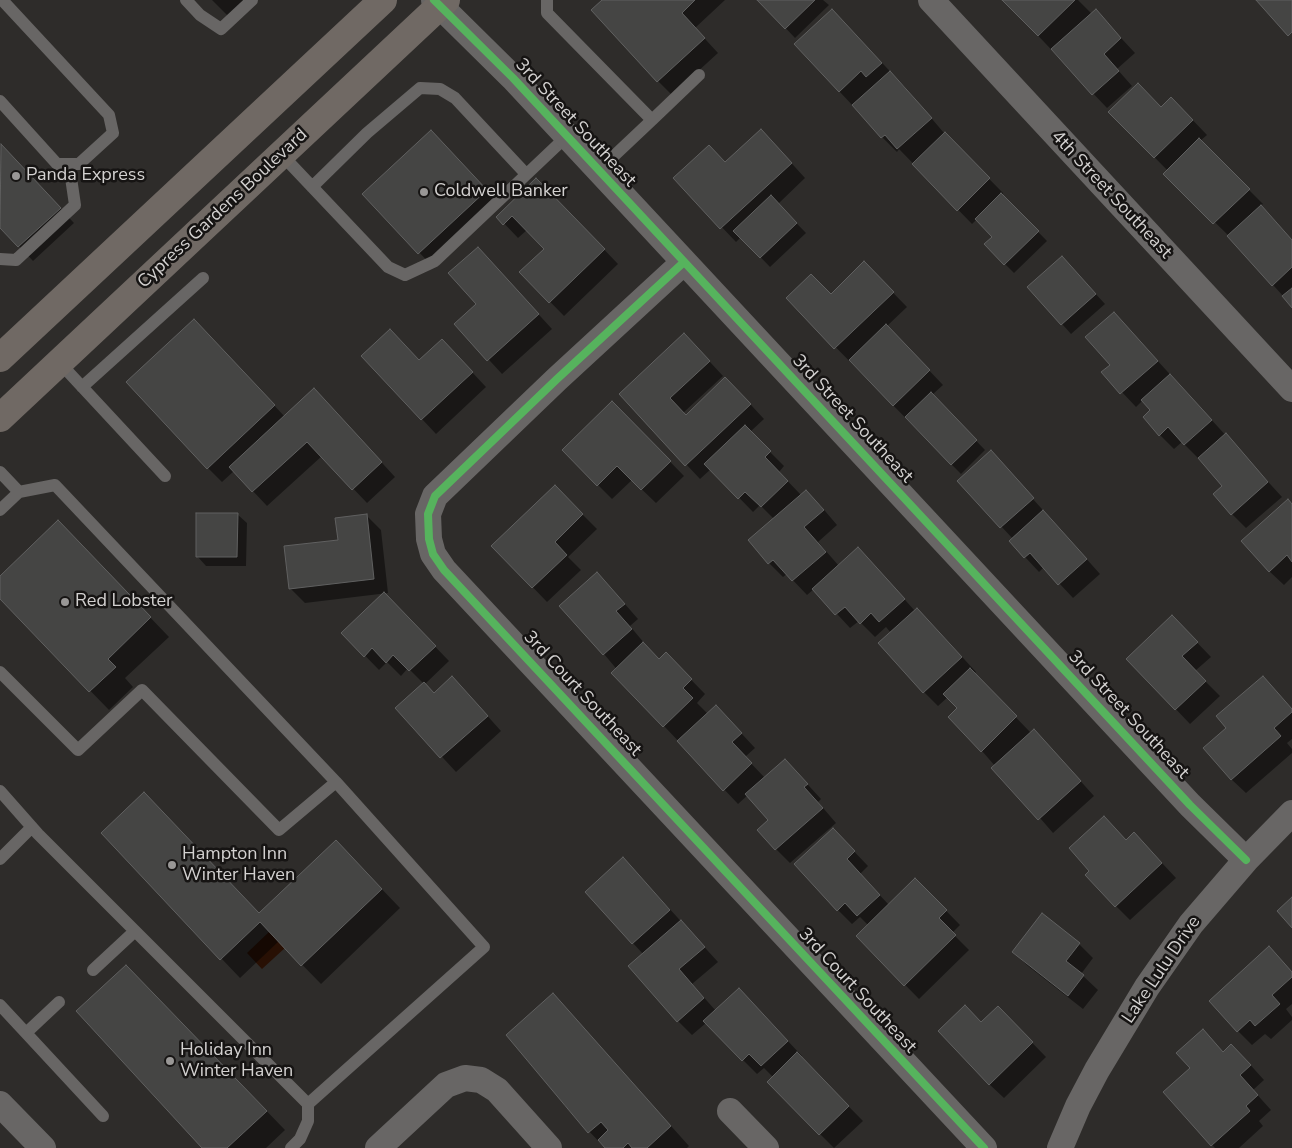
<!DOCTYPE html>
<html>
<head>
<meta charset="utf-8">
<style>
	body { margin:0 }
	canvas { display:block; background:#2e2c2a }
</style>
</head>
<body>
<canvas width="1292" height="1148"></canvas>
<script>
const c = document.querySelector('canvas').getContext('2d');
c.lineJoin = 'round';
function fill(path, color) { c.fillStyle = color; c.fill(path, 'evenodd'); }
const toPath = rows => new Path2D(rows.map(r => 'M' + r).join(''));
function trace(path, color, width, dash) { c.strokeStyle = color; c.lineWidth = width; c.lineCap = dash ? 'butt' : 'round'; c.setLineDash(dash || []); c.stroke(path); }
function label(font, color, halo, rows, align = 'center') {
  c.font = font + ' "Nunito Sans",sans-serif'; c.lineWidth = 5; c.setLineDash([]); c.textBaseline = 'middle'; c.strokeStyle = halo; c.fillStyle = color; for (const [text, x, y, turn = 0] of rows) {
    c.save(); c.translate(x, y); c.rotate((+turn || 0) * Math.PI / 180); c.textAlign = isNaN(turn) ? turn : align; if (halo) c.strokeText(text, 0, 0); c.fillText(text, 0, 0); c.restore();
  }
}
const water = toPath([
	[270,931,286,947,262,969,247,953]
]);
const shadow = toPath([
	[212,0,252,0,231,19],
	[604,0,725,0,695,28,718,53,672,95,658,81],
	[759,0,823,0,829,5,795,38],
	[1004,0,1078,0,1092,14,1096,11,1135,53,1117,69,1132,86,1107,108],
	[846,25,905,87,944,133,1003,193,1002,195,1047,241,1014,273,985,244,993,237,977,219,972,224,899,149,897,152,882,137,839,91],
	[1161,109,1186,113,1207,135,1200,141,1263,204,1260,206,1292,240,1292,306,1229,236,1165,174,1168,171,1110,112],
	[775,145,805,178,778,204,806,233,770,267,741,237,736,242,675,178],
	[1,146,74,223,33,261,0,226],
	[445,146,500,205,433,267,364,194],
	[551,194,618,264,564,316,521,272,546,249,527,230,518,238,498,217],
	[478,248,552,329,502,374,456,324,478,304],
	[864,263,907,307,887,326,943,385,932,395,985,450,961,474,787,298,831,296],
	[1071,267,1105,304,1071,334,1029,287],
	[1114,313,1282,497,1246,528,1232,514,1224,486,1199,459,1182,442,1174,449,1160,435,1152,411,1143,400,1136,407,1103,372,1111,365],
	[208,334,285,417,328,404,395,477,367,503,322,456,267,506,234,471,222,482,208,468],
	[698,349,723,376,683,413,686,416,740,393,764,419,750,432,784,466,779,472,801,495,820,505,837,525,818,542,839,566,872,563,915,611,917,609,931,623,976,672,974,674,1031,733,1048,745,1094,796,1053,833,982,751,959,708,948,697,938,706,924,692,891,633,886,627,875,637,859,621,850,628,814,589,807,595,787,574,783,577,769,563,774,519,760,505,753,512,711,469,700,479,620,394],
	[456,355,486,387,436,434,363,356,420,361],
	[612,402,684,476,656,503,632,480,612,499,563,450],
	[991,452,1100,574,1073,598,1044,567,1039,572,1025,557,1011,541,1013,539,959,481],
	[555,487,597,529,568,557,581,570,547,602,493,546],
	[1292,505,1292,577,1284,585,1269,571],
	[237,514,247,523,246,566,206,566,197,556],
	[367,516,381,530,388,593,305,603,290,588],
	[77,541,169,637,125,678,133,687,109,710,0,598,0,578],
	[611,588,638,619,630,626,645,644,644,645,659,661,666,654,705,694,697,703,708,714,716,706,755,748,745,757,765,778,799,775,821,799,818,802,836,823,790,863,776,849,770,820,748,795,738,804,664,726,604,654],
	[396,606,449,661,425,684,434,694,466,692,501,731,456,772,397,708,424,684,408,668,401,676,387,662,379,670,343,633],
	[1186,631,1211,657,1195,671,1220,696,1190,724,1128,659],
	[1263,678,1292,709,1292,739,1287,743,1292,749,1292,753,1246,793,1231,779,1228,728],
	[102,833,260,915,355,861,400,908,321,984,279,941,240,978],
	[1126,841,1148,848,1176,878,1130,920,1116,906],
	[847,844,868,866,860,874,889,905,915,879,960,925,952,933,969,950,919,999,857,936,868,925,860,917,852,924,838,910],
	[637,873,718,962,692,984,716,1011,753,1004,802,1056,800,1057,863,1121,834,1148,768,1082,773,1077,764,1068,757,1074,706,1023,692,1035,678,1021,643,954,586,892],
	[1079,944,1093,958,1081,974,1098,990,1083,1009,1028,966,1013,952],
	[1292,972,1292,1004,1286,1009,1292,1017,1292,1020,1271,1039,1265,1034,1252,1045,1238,1031],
	[145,985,285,1130,266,1148,204,1148],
	[553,994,689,1146,687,1148,605,1148,564,1105,566,1103],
	[1012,1022,1046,1057,1004,1098,989,1084,981,1024],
	[1203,1031,1224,1053,1246,1060,1264,1080,1253,1090,1271,1110,1259,1121,1263,1126,1239,1148,1215,1148,1164,1093,1191,1068]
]);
const building = toPath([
	[602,0,695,0,682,13,705,38,657,82,591,10,602,0],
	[757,0,815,0,785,29,757,0],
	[1002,0,1075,0,1038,36,1002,0],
	[1256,0,1292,0,1292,32,1288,36,1256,0],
	[832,9,882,63,866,77,861,71,839,92,794,44,832,9],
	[1096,9,1121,38,1104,54,1119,71,1092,95,1051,49,1096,9],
	[890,71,932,118,897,149,885,135,881,138,852,105,890,71],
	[1138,83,1161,107,1171,97,1193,120,1154,158,1108,112,1138,83],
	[761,129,792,163,720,229,673,178,709,145,725,162,761,129],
	[431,130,487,190,418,254,362,194,431,130],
	[945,132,990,178,957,211,912,164,945,132],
	[1199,138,1250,189,1213,224,1163,174,1199,138],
	[1,144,61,208,18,247,0,228,1,144],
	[536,178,605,249,549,303,519,272,544,249,512,216,503,225,496,217,536,178],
	[1001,193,1039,231,1004,265,984,244,992,237,975,219,1001,193],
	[771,195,797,223,760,258,733,231,771,195],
	[1261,205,1292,240,1292,267,1272,286,1227,236,1261,205],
	[478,247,539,314,487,361,454,324,476,304,448,273,478,247],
	[1062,256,1096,294,1061,325,1027,287,1062,256],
	[864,261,894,292,834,349,786,298,811,274,831,294,864,261],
	[1292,288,1292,308,1282,296,1292,288],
	[1114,312,1158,361,1120,394,1101,372,1110,365,1085,337,1114,312],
	[194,319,275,405,207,469,126,382,194,319],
	[886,324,930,370,893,406,849,360,886,324],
	[390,329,419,360,442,339,473,372,421,420,361,356,390,329],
	[684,333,710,361,670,398,686,415,725,377,751,404,685,466,619,394,684,333],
	[1170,374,1212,420,1184,445,1168,427,1159,436,1143,417,1150,410,1141,400,1170,374],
	[314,388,382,462,352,490,307,442,252,492,229,467,314,388],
	[931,392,977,440,951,465,905,417,931,392],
	[612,401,671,461,641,490,617,466,597,486,562,450,612,401],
	[745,425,771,451,765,457,788,481,761,507,745,492,738,499,704,464,745,425],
	[1226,433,1268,482,1231,515,1213,494,1222,486,1198,458,1226,433],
	[991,450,1034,498,1000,528,957,481,991,450],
	[555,485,583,514,555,542,567,555,532,588,491,546,555,485],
	[806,490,824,510,804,527,826,552,792,581,773,560,768,564,748,540,806,490],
	[1288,499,1292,504,1292,562,1287,555,1269,572,1241,541,1288,499],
	[1043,510,1087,559,1058,585,1030,553,1024,558,1009,541,1043,510],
	[196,513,238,513,237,557,196,557,196,513],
	[367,514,374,579,289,589,284,546,338,540,335,518,367,514],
	[58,520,151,617,108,659,116,667,89,692,0,599,0,576,58,520],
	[858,547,905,599,879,622,871,613,860,624,845,607,835,615,812,589,858,547],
	[597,572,625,604,616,611,632,629,603,655,559,606,597,572],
	[384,592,436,646,409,671,393,655,386,663,372,648,364,657,341,633,384,592],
	[917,608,962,657,923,693,878,643,917,608],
	[1172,615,1198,642,1182,656,1206,681,1175,710,1126,659,1172,615],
	[643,642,659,659,666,652,692,679,683,688,693,698,663,727,611,673,643,642],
	[970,668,1017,716,981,752,948,717,957,708,943,694,970,668],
	[452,676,488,716,440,758,395,708,424,682,434,693,452,676],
	[1263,676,1292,709,1292,712,1274,728,1281,736,1231,780,1203,748,1226,728,1216,716,1263,676],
	[716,705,742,733,732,742,752,763,723,791,677,741,716,705],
	[1034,729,1081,781,1038,820,991,768,1034,729],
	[785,759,808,784,804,787,823,808,775,850,757,830,768,820,745,794,785,759],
	[144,792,259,913,336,840,382,889,301,966,260,922,220,960,101,833,144,792],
	[1104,816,1126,840,1134,832,1162,863,1115,907,1085,875,1089,871,1069,848,1104,816],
	[833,828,855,851,847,859,880,895,857,916,845,903,837,911,794,864,833,828],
	[623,857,670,910,632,944,585,892,623,857],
	[915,878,947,910,939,918,956,935,904,986,856,936,915,878],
	[1292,897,1292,928,1277,911,1292,897],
	[1042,913,1080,943,1066,961,1084,975,1068,996,1012,952,1042,913],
	[681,920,705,947,679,969,704,998,677,1022,628,966,681,920],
	[1269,946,1292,972,1292,977,1272,995,1280,1004,1255,1026,1250,1020,1237,1032,1209,1001,1269,946],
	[126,965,267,1111,227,1148,202,1148,76,1011,126,965],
	[739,988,788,1041,761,1066,749,1054,742,1061,703,1021,739,988],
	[553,993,671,1126,647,1148,632,1148,628,1143,623,1148,605,1148,598,1140,608,1130,601,1122,588,1133,506,1035,553,993],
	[965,1005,981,1022,998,1006,1033,1042,989,1085,938,1031,965,1005],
	[1203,1029,1223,1052,1231,1044,1251,1065,1240,1075,1258,1095,1246,1106,1250,1111,1211,1146,1163,1092,1190,1068,1176,1053,1203,1029],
	[797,1052,849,1106,819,1135,767,1082,797,1052]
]);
const service = toPath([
	[186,0,200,15,221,29,252,0],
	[547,0,547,13,652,120,599,170],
	[0,101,57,164,79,164,113,133,109,115,4,2],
	[652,120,699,75],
	[281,154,388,267,405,275,435,261,567,136],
	[312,187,367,133,420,88,440,89,455,98,526,174],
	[0,259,16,260,75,205,69,164],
	[59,362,165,476],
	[82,387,203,278],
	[0,472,19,492,0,510],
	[0,672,78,750,142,690,279,830,336,782,55,485,19,492],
	[0,791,38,834,308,1104,308,1121,300,1139,291,1148],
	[0,859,32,827],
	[93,970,135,931],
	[0,1005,26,1033,59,1002],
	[26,1033,103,1116],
	[308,1104,484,947,336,782]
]);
const minor = toPath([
	[434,0,513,78,1190,805,1246,860],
	[931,0,1292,389],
	[684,262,557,379,435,496,428,514,429,539,433,554,444,570,984,1148],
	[0,1104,43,1148],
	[730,1111,766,1148],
	[378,1148,446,1085,465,1078,481,1080,497,1090,549,1148],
	[1060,1148,1078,1106,1097,1070,1147,987,1191,924,1246,860,1292,813]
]);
const primary = toPath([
	[0,358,383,0],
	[0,418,446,0]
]);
const cycleway = toPath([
	[434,0,513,78,1190,805,1246,860],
	[684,262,557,379,435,496,428,514,429,539,433,554,444,570,984,1148]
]);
const markers = [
	[16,176,5,"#999796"],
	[424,192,5,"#999796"],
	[65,602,5,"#999796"],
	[172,865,5,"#999796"],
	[170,1061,5,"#999796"]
];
const streetNames = [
	["3rd Street Southeast",575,123,47],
	["4th Street Southeast",1111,195,47],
	["Cypress Gardens Boulevard",223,209,-43],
	["3rd Street Southeast",852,419,47],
	["3rd Court Southeast",582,694,47],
	["3rd Street Southeast",1128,715,47],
	["Lake Lulu Drive",1162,970,-56],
	["3rd Court Southeast",857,991,47]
];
const poiNames = [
	["Panda Express",26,176],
	["Coldwell Banker",434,192],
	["Red Lobster",75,602],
	["Hampton Inn",182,855],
	["Winter Haven",182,876],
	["Holiday Inn",180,1051],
	["Winter Haven",180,1072]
];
fill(water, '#281004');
fill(shadow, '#0007');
fill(building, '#454544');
trace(building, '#606060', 1);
trace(service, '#686665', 12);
trace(minor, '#686665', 26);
trace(primary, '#706964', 28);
trace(cycleway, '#56b35d', 8);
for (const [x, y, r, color] of markers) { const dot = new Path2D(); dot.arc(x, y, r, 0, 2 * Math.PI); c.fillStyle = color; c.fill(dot); trace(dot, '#161413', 2); }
label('18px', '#d3d1d0', '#161413', streetNames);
label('18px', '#d3d1d0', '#161413', poiNames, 'left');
</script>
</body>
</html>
